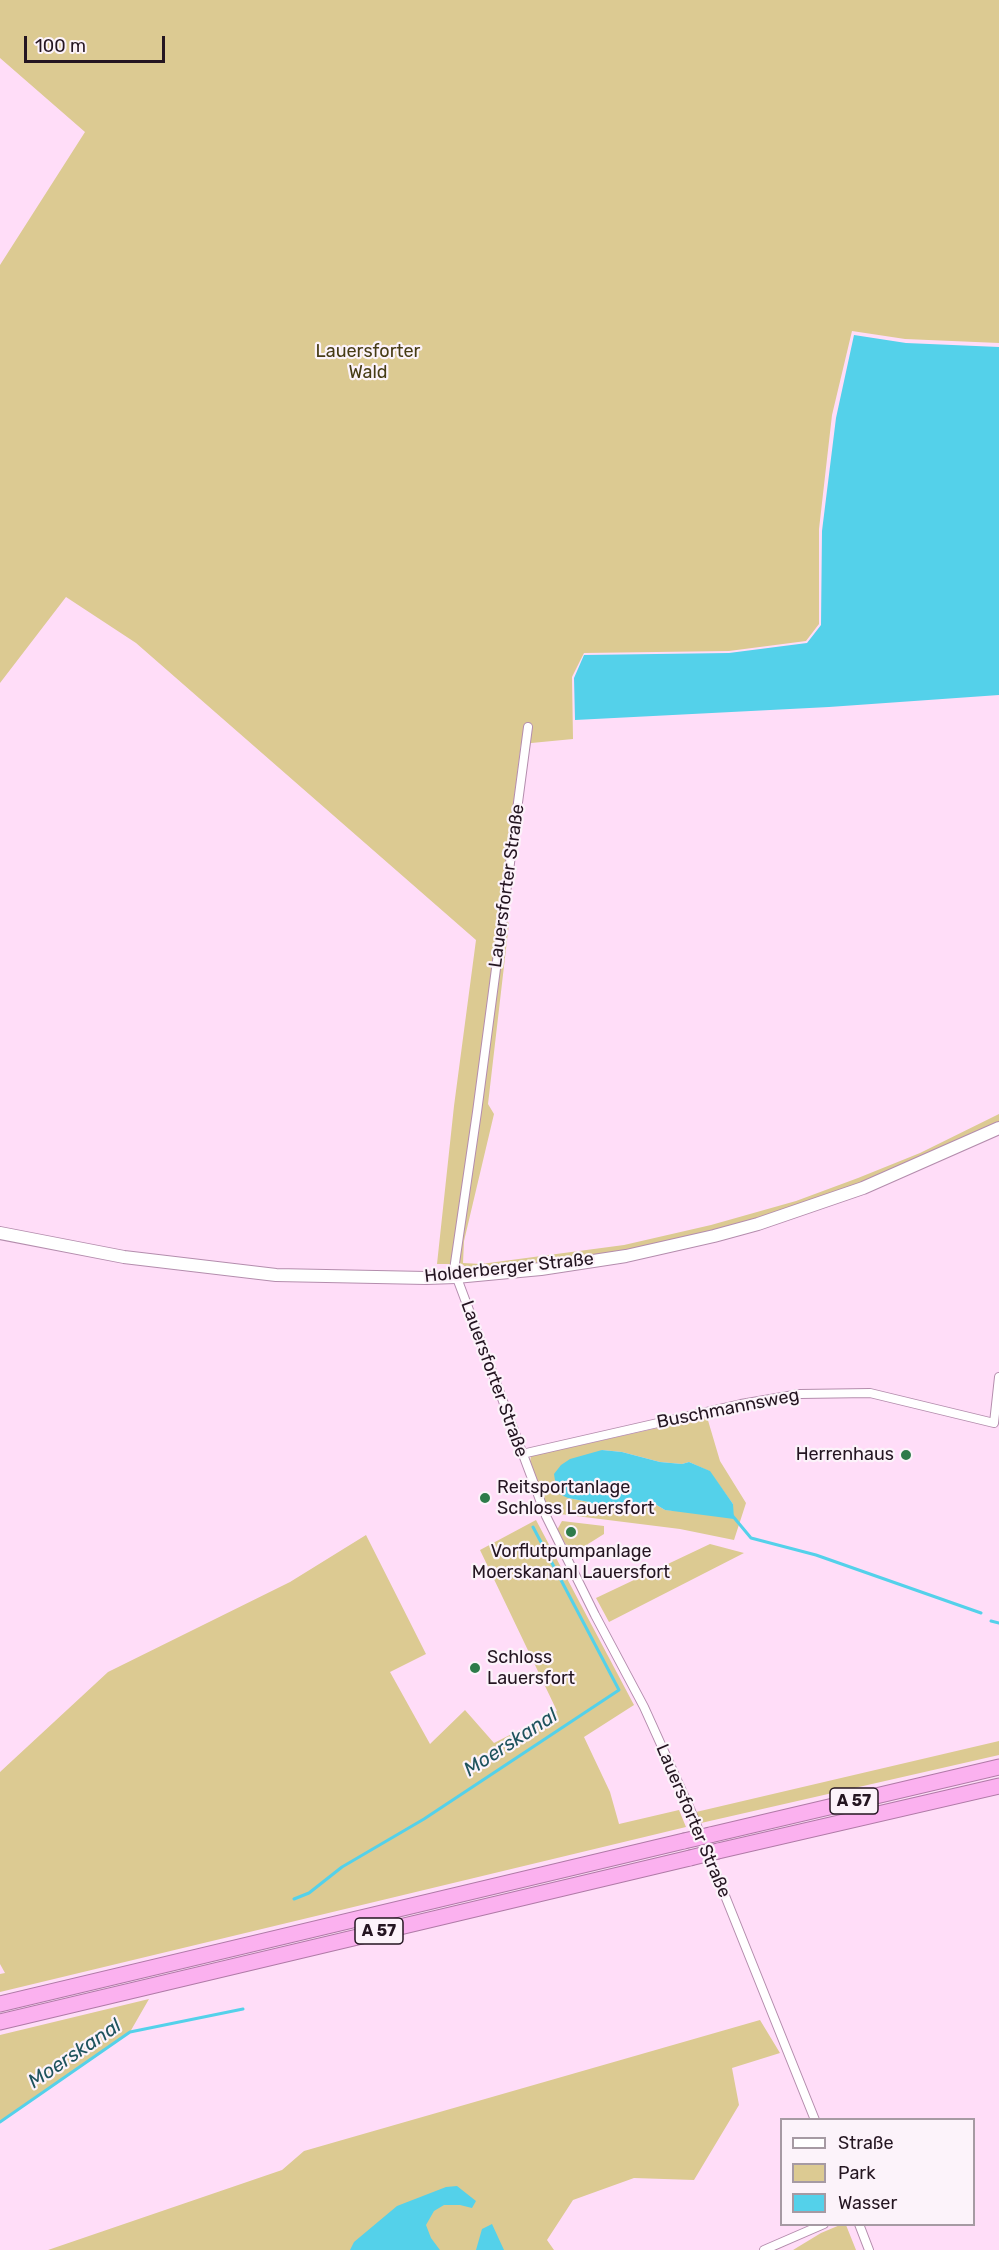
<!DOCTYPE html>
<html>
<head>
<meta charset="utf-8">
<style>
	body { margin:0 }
	#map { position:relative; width:999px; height:2250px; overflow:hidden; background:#ffddf8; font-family:Rubik,sans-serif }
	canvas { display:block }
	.legend { position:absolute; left:780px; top:2118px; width:195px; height:108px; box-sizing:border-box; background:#fcf3fa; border:2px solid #a69aa3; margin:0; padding:8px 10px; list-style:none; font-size:18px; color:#241521 }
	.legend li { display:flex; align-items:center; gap:12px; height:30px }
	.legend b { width:30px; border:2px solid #a69aa3 }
	.scale { position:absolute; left:24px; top:36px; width:141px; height:27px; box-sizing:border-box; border:3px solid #241521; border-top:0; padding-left:8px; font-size:18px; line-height:21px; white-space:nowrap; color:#241521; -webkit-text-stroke:4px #fcf3fa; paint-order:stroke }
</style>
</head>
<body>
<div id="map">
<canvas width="999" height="2250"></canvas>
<ul class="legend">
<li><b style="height:8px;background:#fff"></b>Straße</li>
<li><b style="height:16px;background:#dcca92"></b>Park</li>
<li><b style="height:16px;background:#54d1ea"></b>Wasser</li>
</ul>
<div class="scale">100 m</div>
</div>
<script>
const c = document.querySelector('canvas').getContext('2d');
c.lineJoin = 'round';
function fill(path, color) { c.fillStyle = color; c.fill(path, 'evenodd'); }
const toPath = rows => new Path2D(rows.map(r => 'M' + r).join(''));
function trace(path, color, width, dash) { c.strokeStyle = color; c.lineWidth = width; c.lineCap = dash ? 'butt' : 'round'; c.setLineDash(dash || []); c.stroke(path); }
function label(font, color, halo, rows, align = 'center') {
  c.font = font + ' Rubik,sans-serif'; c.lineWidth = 4.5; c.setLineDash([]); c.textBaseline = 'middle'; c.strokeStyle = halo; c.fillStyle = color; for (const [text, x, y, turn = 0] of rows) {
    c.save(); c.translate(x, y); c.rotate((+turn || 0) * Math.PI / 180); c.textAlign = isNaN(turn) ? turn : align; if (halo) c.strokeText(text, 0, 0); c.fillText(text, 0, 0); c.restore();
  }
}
const green = toPath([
	[0,0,999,0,999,343,905,339,852,331,832,415,819,529,819,624,806,641,729,651,584,653,572,677,573,739,521,744,499,917,509,923,488,1104,494,1114,464,1241,463,1263,481,1264,624,1245,711,1225,796,1201,858,1178,920,1153,999,1114,999,1122,856,1186,754,1219,684,1238,621,1251,548,1263,476,1271,468,1269,462,1264,437,1264,454,1106,476,940,136,643,66,597,0,683,0,265,85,132,0,58],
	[707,1417,720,1461,746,1503,734,1540,680,1529,560,1514,548,1510,530,1462,531,1456],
	[602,1450,622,1452,660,1462,682,1464,689,1462,709,1471,733,1504,691,1512,665,1510,650,1501,629,1509,601,1507,589,1502,568,1498],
	[536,1520,634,1705,584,1737,610,1792,619,1824,679,1810,686,1827,0,1992,0,1974,5,1973,0,1964,0,1772,108,1672,290,1582,366,1535,426,1654,390,1672,430,1744,465,1710,494,1743,557,1711,480,1550],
	[562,1521,604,1526,604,1534,588,1544,583,1551,571,1553,557,1530],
	[710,1544,744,1553,609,1622,596,1598],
	[999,1741,999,1755,701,1823,696,1812],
	[149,1999,130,2032,0,2122,0,2035],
	[760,2020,780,2053,732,2068,739,2105,694,2180,634,2178,573,2200,547,2240,554,2250,48,2250,282,2170,304,2151],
	[840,2225,846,2225,856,2250,793,2250,821,2233]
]);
const water = toPath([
	[854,335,906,343,999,347,999,695,829,707,575,720,574,678,584,655,729,653,807,643,821,625,822,531,836,418],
	[602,1450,622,1452,660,1462,682,1464,689,1462,710,1471,733,1504,734,1519,665,1510,650,1501,629,1509,600,1507,589,1502,568,1498,557,1493,554,1474,561,1465,570,1459],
	[457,2186,476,2201,472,2208,460,2205,444,2205,434,2211,426,2225,431,2238,440,2250,350,2250,354,2242,397,2206,446,2187],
	[492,2224,504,2250,476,2250,482,2229]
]);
const stream = toPath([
	[731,1514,751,1538,816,1555,981,1613],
	[991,1621,999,1623],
	[294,1899,309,1893,342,1867,424,1819,619,1690,533,1527],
	[0,2122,130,2032,243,2009]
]);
const minor = toPath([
	[528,727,477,1112,454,1270,546,1516,595,1615,644,1707,691,1811,815,2120],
	[522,1454,741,1404,800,1394,870,1393,994,1423,999,1377],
	[859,2224,869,2250],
	[764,2250,824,2224]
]);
const secondary = toPath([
	[0,1233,124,1257,276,1275,426,1278,456,1277,541,1269,626,1256,714,1236,758,1224,863,1188,999,1128]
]);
const motorway = toPath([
	[710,1835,999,1767],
	[718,1851,999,1786],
	[0,2004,684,1841],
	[0,2022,690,1858]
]);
const motorwayBridge = toPath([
	[684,1841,710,1835],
	[690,1858,718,1851]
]);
const markers = [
	[906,1455,6,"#2e7b4a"],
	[485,1498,6,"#2e7b4a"],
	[571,1532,6,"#2e7b4a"],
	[475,1668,6,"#2e7b4a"]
];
const shields = [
	[854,1801,48],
	[379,1931,48]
];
const shieldNames = [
	["A 57",854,1801],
	["A 57",379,1931]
];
const parkNames = [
	["Lauersforter",368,352],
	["Wald",368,373]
];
const streetNames = [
	["Lauersforter Straße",507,886,-82],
	["Holderberger Straße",509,1268,-6],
	["Lauersforter Straße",494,1379,70],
	["Buschmannsweg",728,1409,-11],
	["Lauersforter Straße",693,1821,67]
];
const poiNames = [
	["Herrenhaus",894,1455,"right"],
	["Reitsportanlage",497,1488],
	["Schloss Lauersfort",497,1509],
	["Vorflutpumpanlage",571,1552,"center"],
	["Moerskananl Lauersfort",571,1573,"center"],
	["Schloss",487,1658],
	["Lauersfort",487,1679]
];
const waterNames = [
	["Moerskanal",511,1743,-33],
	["Moerskanal",75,2054,-34]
];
fill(green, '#dcca92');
fill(water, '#54d1ea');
trace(stream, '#54d1ea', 3);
trace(minor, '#b48dad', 10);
trace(secondary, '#b48dad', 14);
trace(motorway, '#b07aa7', 17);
trace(minor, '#fff', 8);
trace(secondary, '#fff', 12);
trace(motorway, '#fbb1ef', 15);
trace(motorwayBridge, '#b07aa7', 17, []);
trace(motorwayBridge, '#fbb1ef', 15);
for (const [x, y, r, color] of markers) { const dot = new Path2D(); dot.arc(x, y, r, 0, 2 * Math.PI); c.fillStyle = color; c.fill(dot); trace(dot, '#fcf3fa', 2); }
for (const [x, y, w] of shields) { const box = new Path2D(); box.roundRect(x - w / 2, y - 13, w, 26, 4.5); c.fillStyle = '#fcf3fa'; c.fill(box); trace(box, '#241521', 1.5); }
label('bold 16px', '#241521', null, shieldNames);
label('18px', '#473c15', '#fcf3fa', parkNames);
label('18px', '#241521', '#fcf3fa', streetNames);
label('18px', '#241521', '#fcf3fa', poiNames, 'left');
label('italic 20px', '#1e535d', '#fcf3fa', waterNames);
</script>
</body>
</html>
